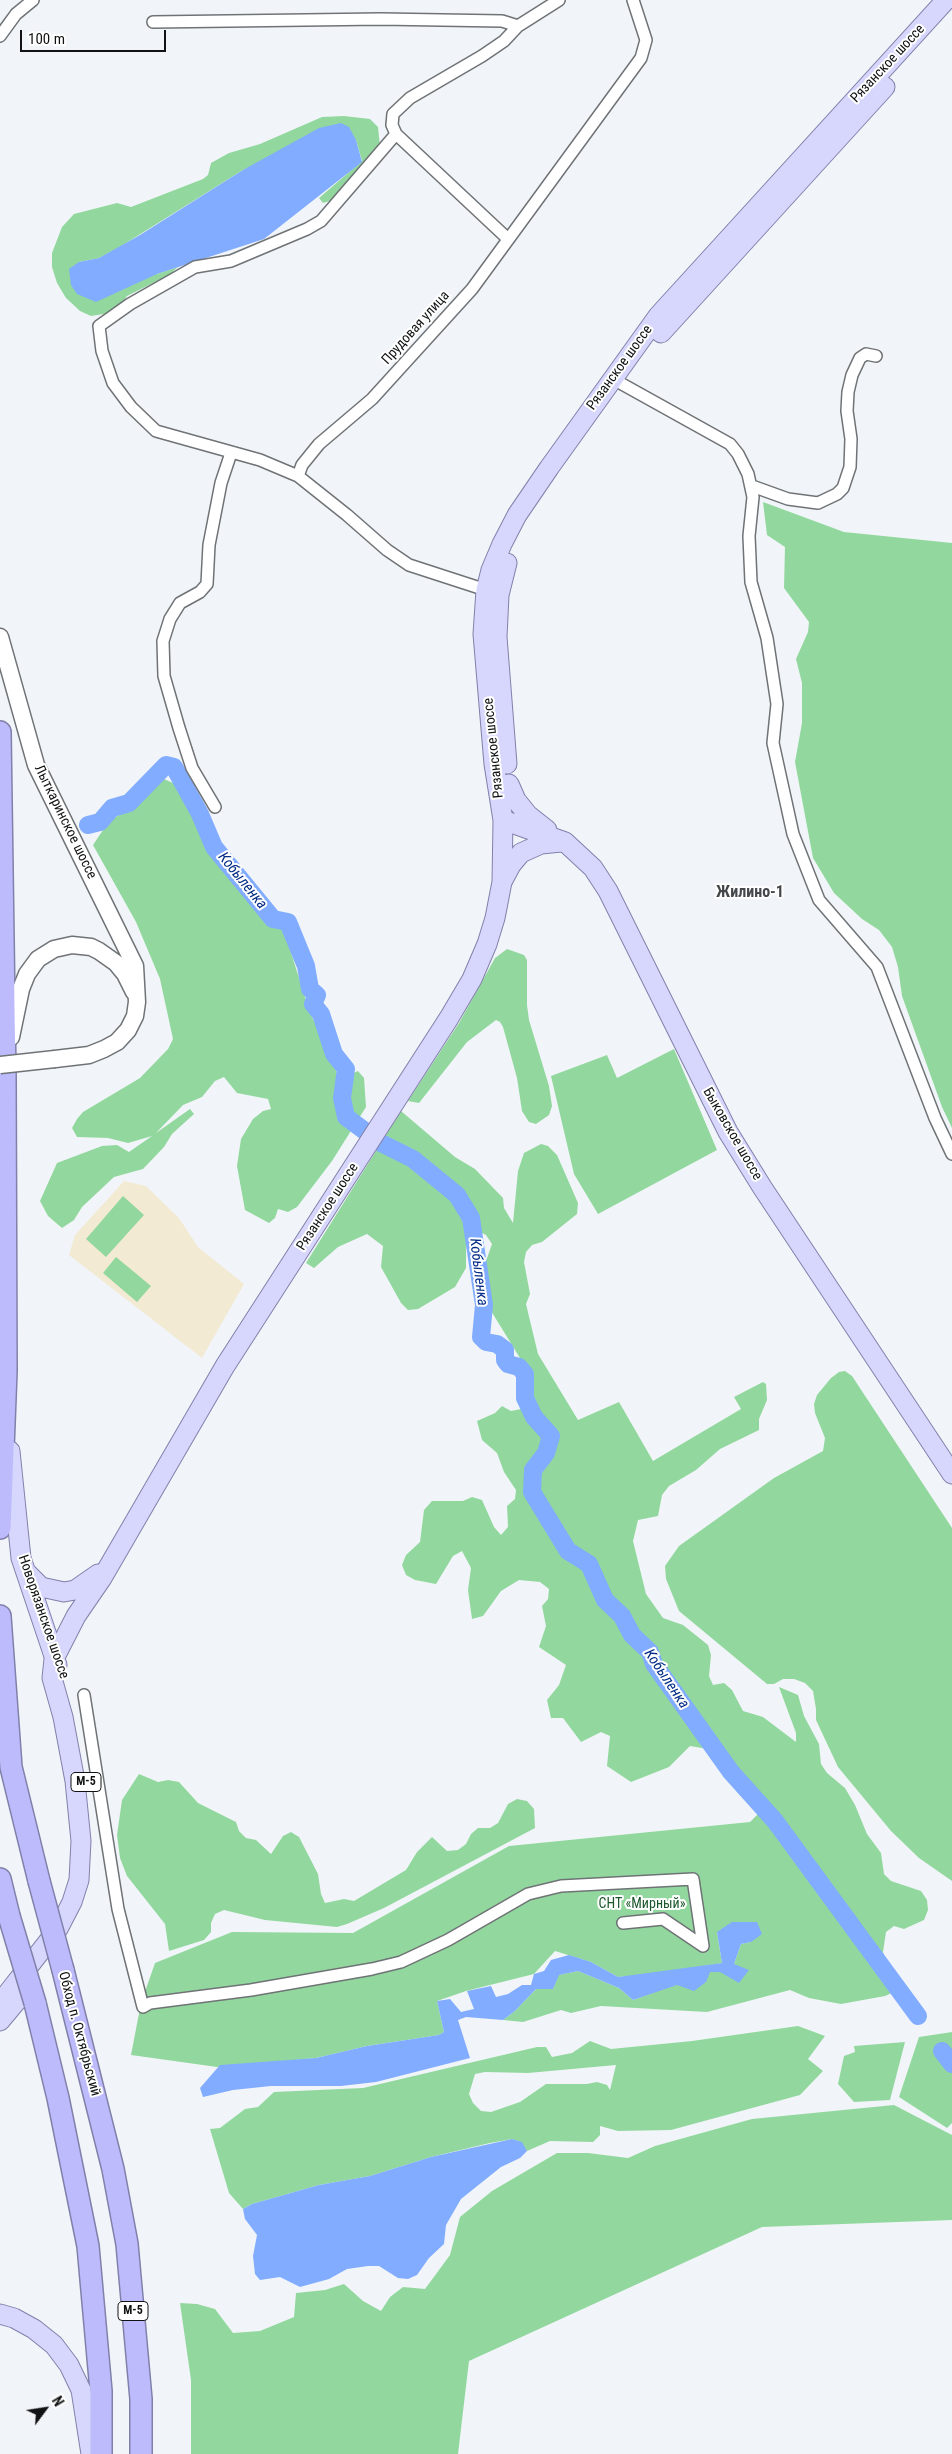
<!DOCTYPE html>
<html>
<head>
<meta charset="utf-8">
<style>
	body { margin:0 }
	#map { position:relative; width:952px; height:2454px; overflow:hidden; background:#f1f5f9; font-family:"Roboto Condensed",sans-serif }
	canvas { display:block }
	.north { position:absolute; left:20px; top:2384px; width:50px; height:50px; -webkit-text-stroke:4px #fff; paint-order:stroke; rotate:59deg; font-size:14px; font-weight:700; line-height:20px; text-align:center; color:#111213 }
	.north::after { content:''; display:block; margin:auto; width:18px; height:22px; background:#111213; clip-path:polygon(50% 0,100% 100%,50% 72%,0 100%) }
	.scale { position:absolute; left:20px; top:30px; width:146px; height:22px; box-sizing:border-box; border:2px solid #111213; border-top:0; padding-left:6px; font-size:15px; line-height:18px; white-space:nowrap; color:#111213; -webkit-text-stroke:4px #fff; paint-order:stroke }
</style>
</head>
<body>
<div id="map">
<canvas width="952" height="2454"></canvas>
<div class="north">N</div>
<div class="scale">100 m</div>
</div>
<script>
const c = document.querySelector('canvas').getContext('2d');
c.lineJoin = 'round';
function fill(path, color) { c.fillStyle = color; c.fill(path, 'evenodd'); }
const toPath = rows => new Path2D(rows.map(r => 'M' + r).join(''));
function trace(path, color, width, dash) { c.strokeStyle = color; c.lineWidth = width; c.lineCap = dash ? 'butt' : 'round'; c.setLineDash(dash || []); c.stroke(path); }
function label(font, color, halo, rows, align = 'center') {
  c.font = font + ' "Roboto Condensed",sans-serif'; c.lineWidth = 4; c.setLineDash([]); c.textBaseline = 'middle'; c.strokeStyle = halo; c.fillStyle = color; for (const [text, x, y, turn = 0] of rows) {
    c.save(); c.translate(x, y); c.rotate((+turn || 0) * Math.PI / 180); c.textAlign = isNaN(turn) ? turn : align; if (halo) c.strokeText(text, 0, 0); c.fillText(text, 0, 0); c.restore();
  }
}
const education = toPath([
	[124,1181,146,1186,179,1218,198,1247,244,1284,202,1358,69,1255,75,1235]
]);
const green = toPath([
	[344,116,370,119,378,127,380,146,336,199,323,203,319,198,362,161,356,140,243,170,118,248,99,258,79,262,157,274,178,267,169,275,127,296,116,312,91,316,80,311,66,298,57,283,52,267,52,253,62,227,74,214,117,203,131,207,203,179,208,175,211,163,229,153,260,144,322,117],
	[763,502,844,532,952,543,952,1128,942,1107,902,996,898,967,892,947,879,930,862,919,834,893,813,858,795,762,802,723,802,683,796,659,808,632,809,622,784,588,785,547,767,535],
	[164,779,173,783,181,790,210,852,270,923,284,930,310,1013,331,1055,339,1079,358,1071,364,1078,366,1107,332,1161,297,1207,288,1212,278,1209,275,1218,269,1223,245,1210,237,1166,241,1139,253,1119,263,1111,271,1109,268,1099,237,1093,224,1077,215,1081,202,1097,183,1105,156,1133,190,1109,194,1114,172,1134,164,1147,143,1169,114,1177,82,1207,74,1220,62,1228,48,1216,40,1201,57,1163,102,1146,117,1145,129,1152,152,1136,128,1143,108,1138,77,1137,72,1128,77,1119,83,1112,140,1078,168,1049,173,1039,160,979,136,922,93,845,109,821,131,808,155,784],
	[507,949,524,955,527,960,527,1005,529,1020,549,1086,552,1106,549,1115,536,1124,529,1122,522,1111,517,1078,503,1027,500,1022,496,1020,467,1042,419,1103,408,1101,459,1023,495,958],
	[674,1049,717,1150,598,1214,574,1174,551,1076,607,1055,617,1078],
	[401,1111,455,1157,475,1169,503,1198,504,1208,513,1223,518,1171,524,1153,541,1144,548,1146,557,1155,578,1203,577,1214,542,1242,532,1245,526,1252,524,1262,530,1294,526,1304,538,1354,578,1420,619,1402,653,1461,741,1409,734,1397,763,1382,766,1384,767,1400,759,1419,759,1430,720,1449,696,1470,669,1486,662,1495,658,1516,638,1520,633,1541,646,1594,663,1618,683,1625,708,1645,711,1655,709,1676,713,1685,724,1683,732,1690,743,1711,763,1717,796,1742,796,1733,779,1687,798,1695,804,1716,819,1744,821,1764,827,1773,845,1788,855,1805,867,1834,881,1853,884,1874,891,1881,921,1891,927,1900,928,1910,924,1920,904,1929,894,1926,886,1932,883,1952,894,1992,885,1996,841,2004,809,1998,790,1990,707,2012,601,2006,571,2013,561,2010,523,2022,503,2020,515,2011,536,1989,553,1989,558,1975,578,1971,619,1988,633,2000,710,1972,720,1972,734,1964,741,1944,751,1942,717,1932,722,1963,654,1974,618,1977,591,1962,555,1951,534,1974,466,1991,437,2001,444,2032,439,2035,367,2046,316,2058,217,2067,131,2055,141,2003,155,1963,232,1932,353,1933,509,1846,750,1822,757,1815,760,1796,720,1751,690,1746,669,1767,631,1782,607,1766,610,1736,601,1732,581,1742,563,1718,551,1718,547,1700,559,1685,566,1665,539,1647,546,1626,542,1606,548,1599,549,1589,540,1582,519,1580,501,1591,483,1616,472,1619,468,1590,471,1568,462,1551,453,1556,436,1584,415,1580,406,1575,402,1565,406,1555,420,1542,424,1510,432,1501,463,1501,472,1497,482,1500,494,1527,501,1535,508,1527,507,1506,515,1499,516,1490,504,1472,497,1453,482,1440,477,1421,495,1413,502,1406,511,1411,532,1407,532,1395,531,1376,488,1306,485,1264,492,1244,486,1235,478,1231,470,1237,466,1247,466,1268,455,1287,418,1309,408,1310,401,1303,381,1267,383,1246,367,1234,338,1247,314,1268,306,1263],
	[123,1196,144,1215,106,1257,86,1239],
	[116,1257,151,1286,137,1302,103,1273],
	[845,1371,852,1376,952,1528,952,1881,919,1858,891,1831,838,1767,816,1720,816,1709,813,1691,805,1683,794,1679,783,1679,774,1684,767,1684,679,1611,666,1579,665,1566,679,1546,774,1478,823,1451,825,1438,815,1413,814,1404,817,1395,831,1378,839,1372],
	[139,1774,158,1782,168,1780,179,1782,198,1803,236,1822,239,1831,246,1838,256,1840,271,1854,283,1836,291,1832,299,1837,318,1874,321,1894,325,1903,344,1899,354,1901,406,1870,417,1852,432,1837,447,1851,458,1850,466,1844,471,1834,478,1828,490,1828,498,1823,508,1804,517,1799,527,1801,534,1809,535,1828,384,1908,347,1924,337,1927,265,1920,224,1910,215,1914,211,1923,211,1932,204,1940,169,1951,165,1924,127,1876,120,1858,117,1835,122,1800],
	[798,2026,825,2036,808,2059,823,2071,800,2095,671,2130,618,2131,600,2126,600,2135,593,2142,550,2141,527,2151,521,2142,512,2139,490,2143,431,2157,370,2176,319,2185,252,2204,243,2209,229,2193,210,2129,220,2128,245,2109,258,2107,274,2092,363,2088,537,2047,546,2047,552,2057,572,2053,590,2041,611,2049,692,2041],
	[616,2065,610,2090,607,2085,597,2082,587,2084,546,2084,520,2102,491,2112,481,2111,473,2103,469,2094,475,2074,485,2072,528,2073],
	[952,2032,952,2123,947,2128,899,2097,919,2037],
	[905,2042,890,2100,854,2102,838,2084,844,2056,855,2052,854,2046],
	[894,2105,952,2135,952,2220,762,2227,469,2361,458,2454,191,2454,191,2380,180,2303,197,2304,215,2309,233,2333,260,2331,294,2317,296,2293,325,2290,344,2284,363,2301,381,2311,390,2297,403,2287,425,2289,450,2255,460,2217,492,2191,557,2153,588,2153,628,2158,655,2146,752,2119]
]);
const water = toPath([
	[341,123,349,127,356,140,362,162,264,239,157,274,96,302,77,294,71,285,69,269,79,262,99,258,140,235,243,170,319,128],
	[732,1922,757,1922,762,1934,751,1942,741,1944,734,1964,749,1970,739,1983,720,1972,710,1972,706,1982,694,1991,677,1985,633,2000,619,1988,578,1971,559,1975,553,1989,536,1989,515,2011,503,2020,466,2017,458,2020,470,2058,376,2082,341,2086,271,2086,233,2090,203,2097,200,2088,220,2065,316,2058,367,2046,439,2035,444,2032,437,2001,450,1999,461,2012,474,2009,467,1991,491,1986,496,1997,508,1994,522,1985,531,1985,534,1974,544,1971,551,1960,569,1955,591,1962,618,1977,722,1963,717,1932],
	[512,2139,522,2142,527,2151,520,2158,501,2167,461,2199,446,2225,444,2244,429,2258,417,2275,408,2279,398,2278,379,2266,368,2266,347,2269,329,2279,300,2287,280,2277,260,2280,255,2274,253,2256,257,2235,245,2219,243,2209,252,2204,319,2185,370,2176,431,2157]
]);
const river = toPath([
	[88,825,100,822,112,808,129,803,166,765,174,767,200,814,214,847,273,919,288,922,306,966,310,989,317,995,313,1004,321,1014,334,1054,346,1069,342,1098,346,1117,381,1143,413,1159,457,1195,471,1218,484,1305,481,1337,486,1342,497,1344,505,1350,505,1360,508,1364,519,1367,525,1374,525,1398,534,1417,551,1436,546,1453,533,1470,532,1492,568,1551,589,1564,605,1600,622,1616,632,1635,650,1652,654,1664,731,1772,775,1821,918,2016],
	[942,2051,952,2064]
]);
const street = toPath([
	[153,22,381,19,502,21,518,26],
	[0,36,16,14,33,0],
	[396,134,321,221,307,229,231,261,195,267,130,304,99,326,102,351,113,383,131,407,156,431,260,460,298,476,347,515,387,550,409,565,486,590],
	[508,239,396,134,392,125,393,114,410,98,482,56,504,41,518,26,559,0],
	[622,384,730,444,738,454,748,474,753,497,749,536,751,582,767,638,777,704,773,743,793,834,819,900,877,967,935,1118,952,1154],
	[298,476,302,465,319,444,372,399,472,289,641,58,646,40,633,0],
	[752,486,788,499,818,503,837,494,843,488,850,467,851,439,847,411,848,392,852,375,860,358,866,354,876,356],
	[215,807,192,768,179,728,164,676,163,641,170,619,180,603,200,592,207,584,209,545,221,483,231,453],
	[84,1695,118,1909,143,2007,150,2003,251,1990,372,1969,401,1962,448,1940,528,1894,561,1886,693,1879,703,1946,663,1919,623,1923]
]);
const secondary = toPath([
	[0,637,36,765,135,966,137,1002,135,1016,128,1030,117,1042,104,1049,89,1055,55,1059],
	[11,1037,21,989,27,974,38,959,54,949,72,945,91,947,99,951,116,963,125,974,134,992]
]);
const primary = toPath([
	[661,333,885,87],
	[507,563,499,595,497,637,507,764],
	[509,784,516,800,528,815,547,830],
	[503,820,565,842,593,868,608,891,728,1132,762,1187,952,1474],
	[503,880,511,865,521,853,541,844,561,842],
	[10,1451,21,1558,57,1665],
	[26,1572,41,1587,64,1592,75,1590,98,1574],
	[0,2003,58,1929,72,1902,79,1880,81,1841,75,1781,63,1717,52,1678,54,1659,76,1616,102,1578,225,1366,449,1018,472,979,487,944,495,918,502,882,503,820,494,764,483,634,486,590,491,570,502,544,517,515,549,468,658,316,946,0],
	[0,2021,20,1997],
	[0,2314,14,2318,34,2329,54,2345,69,2365,81,2390,91,2454]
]);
const highway = toPath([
	[0,732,5,1077,6,1371,0,1528],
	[0,1616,11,1767,39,1881],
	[0,1879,9,1916],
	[63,1970,113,2169,127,2244,141,2399,141,2454],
	[35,2003,58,2098,88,2246,101,2391,101,2454]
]);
const secondaryBridge = toPath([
	[0,1065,55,1059]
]);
const highwayBridge = toPath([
	[39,1881,63,1970],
	[9,1916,35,2003]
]);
const shields = [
	[86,1782,30],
	[133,2311,30]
];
const shieldNames = [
	["М-5",86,1782],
	["М-5",133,2311]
];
const streetNames = [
	["Рязанское шоссе",888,64,-47],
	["Прудовая улица",416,328,-48],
	["Рязанское шоссе",620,368,-54],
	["Рязанское шоссе",494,748,-96],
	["Лыткаринское шоссе",65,822,64],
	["Быковское шоссе",732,1134,60],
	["Рязанское шоссе",328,1207,-57],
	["Новорязанское шоссе",43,1617,71],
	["Обход п. Октябрьский",79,2034,75]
];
const parkNames = [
	["СНТ «Мирный»",642,1904]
];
const waterNames = [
	["Кобыленка",242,881,51],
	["Кобыленка",478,1272,83],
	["Кобыленка",666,1679,56]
];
const quarterNames = [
	["Жилино-1",750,893]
];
fill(education, '#f3ead4');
fill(green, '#92d89e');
fill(water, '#81acff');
trace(river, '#81acff', 18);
trace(street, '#6f7376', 14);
trace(secondary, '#6f7376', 19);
trace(primary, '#8180aa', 21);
trace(highway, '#8180aa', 24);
trace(street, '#fff', 11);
trace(secondary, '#fff', 16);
trace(primary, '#d7d6fd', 19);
trace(highway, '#bdbbfc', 21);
trace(secondaryBridge, '#6f7376', 19, []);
trace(highwayBridge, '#8180aa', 24, []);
trace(secondaryBridge, '#fff', 16);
trace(highwayBridge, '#bdbbfc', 21);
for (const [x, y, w] of shields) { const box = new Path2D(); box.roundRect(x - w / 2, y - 9.5, w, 19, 4); c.fillStyle = '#fff'; c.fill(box); trace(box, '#111213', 1); }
label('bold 12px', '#111213', null, shieldNames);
label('14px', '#111213', '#fff', streetNames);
label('14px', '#1b572a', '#fff', parkNames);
label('italic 15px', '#022c87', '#fff', waterNames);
label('bold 16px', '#45484b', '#fff', quarterNames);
</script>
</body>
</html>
